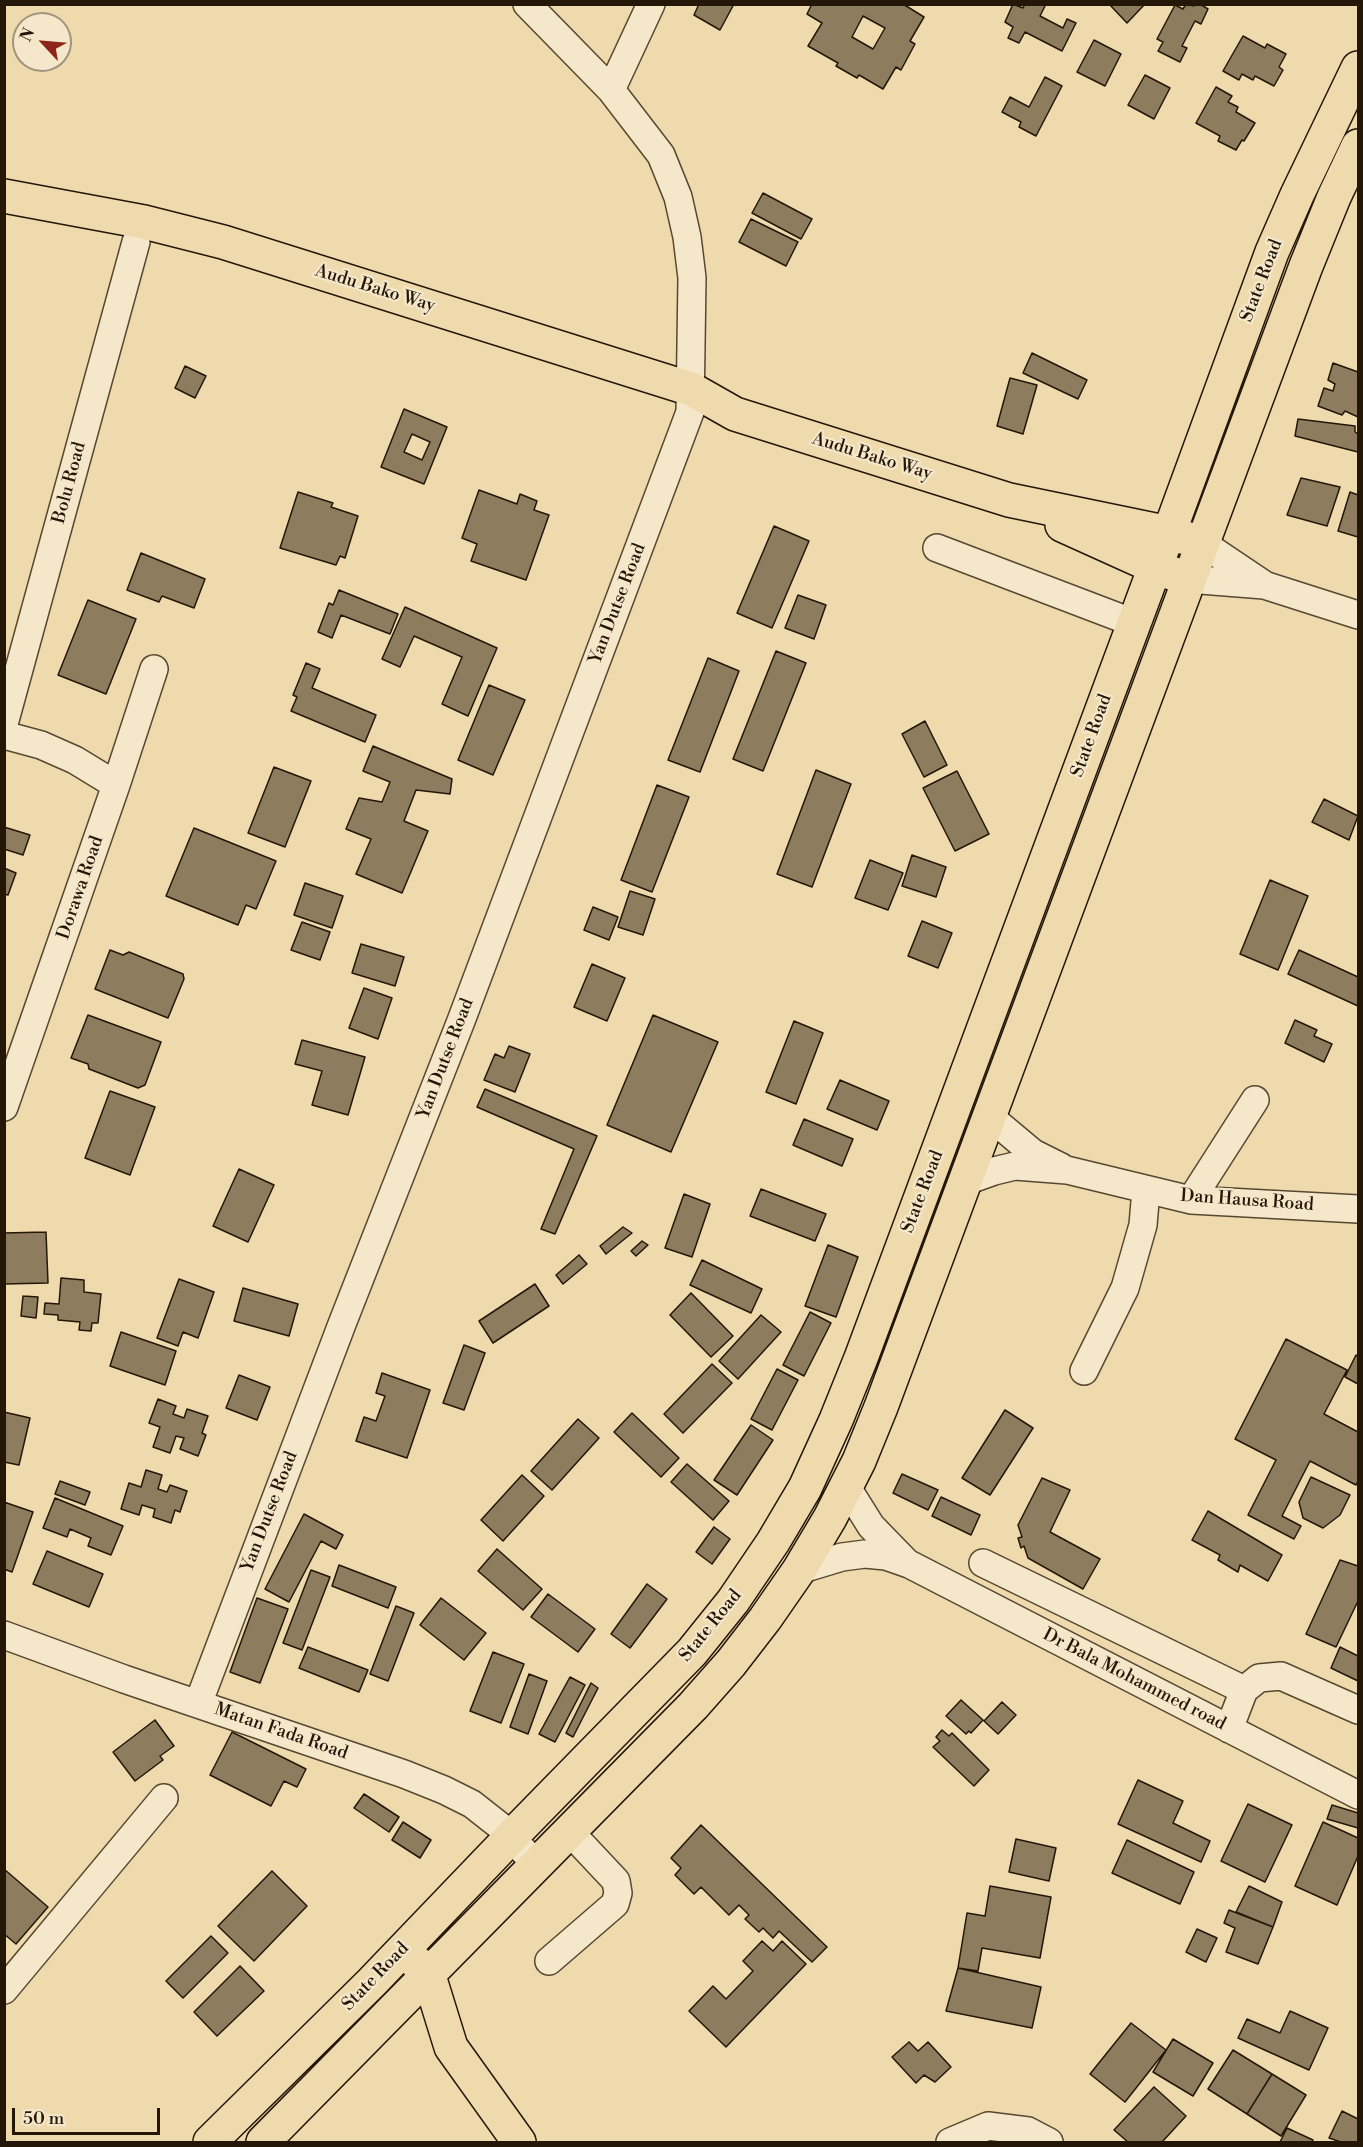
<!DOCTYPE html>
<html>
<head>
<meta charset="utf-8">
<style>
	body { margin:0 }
	#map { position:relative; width:1363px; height:2147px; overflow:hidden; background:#eedaad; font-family:"Libre Bodoni",serif }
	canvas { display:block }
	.frame { position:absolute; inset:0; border:6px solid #241708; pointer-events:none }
	.north { position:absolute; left:12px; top:12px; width:60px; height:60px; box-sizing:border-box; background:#f4e7ca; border:2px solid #a1947c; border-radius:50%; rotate:296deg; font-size:16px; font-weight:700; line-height:24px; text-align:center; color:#241708 }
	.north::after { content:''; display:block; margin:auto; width:21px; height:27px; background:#8f2418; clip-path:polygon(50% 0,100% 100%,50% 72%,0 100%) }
	.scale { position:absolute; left:12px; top:2108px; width:148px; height:27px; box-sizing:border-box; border:3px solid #241708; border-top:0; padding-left:8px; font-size:18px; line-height:21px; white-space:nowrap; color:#241708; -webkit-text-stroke:4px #f4e7ca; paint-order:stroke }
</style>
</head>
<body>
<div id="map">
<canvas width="1363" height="2147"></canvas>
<div class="frame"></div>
<div class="north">N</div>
<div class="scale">50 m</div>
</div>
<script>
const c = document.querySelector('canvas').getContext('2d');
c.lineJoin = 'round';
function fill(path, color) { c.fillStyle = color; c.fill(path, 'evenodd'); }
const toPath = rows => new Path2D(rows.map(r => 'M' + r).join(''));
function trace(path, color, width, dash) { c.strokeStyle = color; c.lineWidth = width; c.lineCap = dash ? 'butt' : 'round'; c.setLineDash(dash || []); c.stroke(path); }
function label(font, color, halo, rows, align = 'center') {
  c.font = font + ' "Libre Bodoni",serif'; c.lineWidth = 4.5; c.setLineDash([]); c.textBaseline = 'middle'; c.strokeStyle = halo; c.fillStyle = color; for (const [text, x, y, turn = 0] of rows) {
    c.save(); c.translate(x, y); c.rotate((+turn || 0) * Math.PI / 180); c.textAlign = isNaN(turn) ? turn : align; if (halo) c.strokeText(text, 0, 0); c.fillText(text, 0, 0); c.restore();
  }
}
const building = toPath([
	[699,4,734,4,720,30,694,15,699,4],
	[812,4,903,4,924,17,910,41,915,44,901,70,896,67,883,89,859,75,857,78,836,66,838,63,808,46,822,23,807,14,812,4],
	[863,16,885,28,873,49,852,37,863,16],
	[1013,4,1023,8,1025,4,1046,4,1040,16,1063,28,1067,19,1076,23,1062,51,1025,32,1019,43,1008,38,1013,27,1005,22,1013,4],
	[1109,4,1145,4,1127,23,1109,4],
	[1186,4,1194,6,1195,4,1200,4,1208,9,1201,24,1195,21,1182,46,1187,48,1180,62,1158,51,1163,42,1157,39,1175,5,1183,9,1186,4],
	[1243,36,1265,48,1267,44,1286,54,1279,67,1283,70,1274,86,1255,76,1253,80,1242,74,1239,80,1223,71,1243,36],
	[1094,40,1121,54,1105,86,1077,72,1094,40],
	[1145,75,1170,88,1154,119,1128,105,1145,75],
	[1045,77,1062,86,1036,136,1019,127,1021,122,1002,112,1010,97,1029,107,1045,77],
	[1216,87,1232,96,1228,102,1238,107,1236,112,1255,123,1244,141,1242,140,1236,150,1218,141,1220,136,1196,123,1216,87],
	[763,193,812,219,801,239,752,213,763,193],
	[751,219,798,242,786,266,739,242,751,219],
	[1032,353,1087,380,1078,399,1023,373,1032,353],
	[1333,363,1358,372,1358,417,1345,411,1342,415,1318,406,1324,388,1333,391,1335,384,1328,380,1333,363],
	[185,366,206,376,195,398,175,388,185,366],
	[1010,378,1037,385,1023,434,997,426,1010,378],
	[404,409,447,427,424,484,381,467,404,409],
	[412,434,430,442,422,460,404,452,412,434],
	[1298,419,1355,426,1355,432,1358,434,1358,452,1295,436,1298,419],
	[1301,478,1340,487,1327,526,1287,515,1301,478],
	[479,490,517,504,520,494,537,501,534,510,549,515,526,580,471,561,477,544,462,538,479,490],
	[298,492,333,503,331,507,358,516,345,558,340,556,336,565,280,548,298,492],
	[1350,492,1358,495,1358,537,1338,531,1350,492],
	[774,526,809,541,772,628,737,613,774,526],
	[141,553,205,579,194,608,162,596,159,602,127,590,141,553],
	[339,590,398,614,390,634,341,615,332,638,318,632,329,603,333,605,339,590],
	[798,595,826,605,814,639,785,628,798,595],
	[88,600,136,619,106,694,58,675,88,600],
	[405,607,497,648,468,716,442,704,462,657,414,636,400,667,382,659,405,607],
	[776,651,806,663,763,771,733,759,776,651],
	[708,658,739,671,700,772,668,760,708,658],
	[306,663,320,669,312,688,376,715,365,742,291,711,297,697,293,695,306,663],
	[489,685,525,700,493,775,458,760,489,685],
	[925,721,947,765,924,777,902,734,925,721],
	[373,746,452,779,450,794,416,790,404,821,428,831,402,893,356,874,371,839,346,829,359,798,382,802,390,782,363,771,373,746],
	[274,767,311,781,285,847,248,833,274,767],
	[816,770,851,784,812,887,777,874,816,770],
	[957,771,989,834,955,851,923,788,957,771],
	[657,785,689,797,652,892,621,880,657,785],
	[1324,799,1358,816,1349,840,1312,822,1324,799],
	[4,827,30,835,23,855,4,849,4,827],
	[194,828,276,861,256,909,246,905,238,925,166,896,194,828],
	[912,855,946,867,936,897,902,886,912,855],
	[870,860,903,873,888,910,855,898,870,860],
	[4,868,16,873,8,895,4,894,4,868],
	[1270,880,1308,896,1278,970,1240,954,1270,880],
	[305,883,343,896,332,928,294,915,305,883],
	[630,891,655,899,643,935,618,927,630,891],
	[593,907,618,917,609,940,584,930,593,907],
	[922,921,952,933,938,968,908,956,922,921],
	[302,922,330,932,320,960,291,950,302,922],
	[361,944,404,957,395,986,352,973,361,944],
	[110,950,123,955,129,952,183,974,184,979,168,1018,95,989,110,950],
	[1299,950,1358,977,1358,1006,1288,974,1299,950],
	[592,964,625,978,607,1021,574,1007,592,964],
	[364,988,392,998,378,1039,349,1028,364,988],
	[88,1015,161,1042,145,1085,138,1088,89,1069,88,1064,71,1058,88,1015],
	[653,1015,718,1042,671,1152,607,1125,653,1015],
	[1295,1020,1317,1030,1314,1036,1332,1044,1324,1062,1285,1043,1295,1020],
	[794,1021,823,1033,796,1104,766,1092,794,1021],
	[302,1040,365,1057,348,1115,312,1105,322,1071,295,1064,302,1040],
	[509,1046,530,1054,515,1092,484,1080,495,1054,504,1058,509,1046],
	[840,1080,889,1101,877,1130,827,1109,840,1080],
	[485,1089,597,1136,555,1234,541,1229,574,1149,477,1107,485,1089],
	[110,1091,155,1107,130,1175,85,1158,110,1091],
	[804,1119,853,1139,842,1166,793,1145,804,1119],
	[239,1169,274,1185,248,1242,213,1226,239,1169],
	[761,1189,826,1214,815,1241,750,1216,761,1189],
	[684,1194,710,1204,692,1257,665,1248,684,1194],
	[623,1227,632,1233,606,1254,600,1246,623,1227],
	[46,1232,48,1283,4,1284,4,1233,46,1232],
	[642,1241,648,1245,636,1256,631,1251,642,1241],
	[828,1245,858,1257,836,1317,805,1306,828,1245],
	[579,1255,587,1264,563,1284,556,1275,579,1255],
	[702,1260,762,1289,751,1313,690,1285,702,1260],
	[61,1278,84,1280,84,1292,101,1294,98,1323,92,1323,91,1331,79,1330,80,1322,58,1320,58,1315,44,1314,45,1303,59,1304,61,1278],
	[179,1279,214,1292,198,1338,183,1332,178,1346,157,1338,179,1279],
	[535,1284,549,1306,493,1343,479,1321,535,1284],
	[243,1288,298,1304,289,1336,234,1321,243,1288],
	[691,1293,733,1336,711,1357,670,1315,691,1293],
	[23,1296,38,1297,36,1318,21,1316,23,1296],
	[810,1312,831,1323,804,1376,783,1365,810,1312],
	[761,1315,781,1332,738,1379,719,1361,761,1315],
	[121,1332,176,1351,165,1385,110,1366,121,1332],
	[1286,1339,1347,1370,1324,1414,1358,1432,1358,1481,1356,1485,1310,1461,1282,1516,1301,1526,1294,1539,1248,1515,1276,1460,1235,1439,1286,1339],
	[464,1345,485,1353,464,1410,443,1403,464,1345],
	[1356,1355,1358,1357,1358,1384,1345,1377,1356,1355],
	[712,1364,732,1383,683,1433,664,1414,712,1364],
	[777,1369,798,1380,772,1430,751,1419,777,1369],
	[382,1373,430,1390,407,1458,356,1441,364,1417,376,1421,385,1396,376,1393,382,1373],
	[239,1375,270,1387,257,1420,226,1408,239,1375],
	[158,1399,176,1406,173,1414,184,1418,187,1409,208,1416,202,1433,206,1435,198,1456,180,1449,184,1438,176,1436,170,1453,153,1447,160,1427,149,1423,158,1399],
	[1005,1410,1033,1428,990,1495,962,1478,1005,1410],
	[4,1412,30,1418,19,1465,4,1462,4,1412],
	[632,1413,679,1458,661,1477,614,1432,632,1413],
	[578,1419,599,1438,552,1490,531,1471,578,1419],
	[751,1425,773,1440,737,1495,714,1480,751,1425],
	[687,1464,729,1501,713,1520,671,1482,687,1464],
	[146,1470,162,1475,158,1489,167,1492,170,1485,187,1491,180,1512,175,1510,171,1523,153,1517,155,1509,142,1505,139,1515,121,1509,129,1483,141,1487,146,1470],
	[902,1474,938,1490,928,1510,893,1493,902,1474],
	[522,1475,544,1496,503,1541,481,1520,522,1475],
	[1311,1477,1350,1495,1340,1515,1323,1528,1303,1518,1299,1502,1311,1477],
	[1042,1478,1070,1490,1050,1532,1100,1559,1083,1589,1028,1558,1024,1546,1021,1548,1018,1538,1022,1537,1018,1525,1042,1478],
	[60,1481,90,1492,85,1505,55,1494,60,1481],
	[941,1497,980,1515,971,1535,932,1516,941,1497],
	[55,1498,123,1526,111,1555,88,1546,91,1538,70,1529,67,1537,43,1528,55,1498],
	[4,1502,33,1512,12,1572,4,1569,4,1502],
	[1208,1511,1282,1555,1268,1581,1240,1565,1238,1572,1218,1560,1220,1555,1192,1540,1208,1511],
	[304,1514,343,1535,336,1549,321,1541,289,1602,265,1589,304,1514],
	[714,1527,730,1539,712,1564,696,1552,714,1527],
	[497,1549,542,1589,523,1610,478,1571,497,1549],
	[47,1551,103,1574,89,1607,33,1584,47,1551],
	[1340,1560,1358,1566,1358,1601,1336,1647,1306,1634,1340,1560],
	[339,1565,396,1587,388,1608,332,1586,339,1565],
	[311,1570,330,1577,302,1650,283,1643,311,1570],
	[647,1584,667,1599,630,1648,611,1634,647,1584],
	[548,1594,595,1629,578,1652,531,1617,548,1594],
	[257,1598,288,1609,260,1683,230,1672,257,1598],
	[441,1598,486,1633,464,1660,420,1625,441,1598],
	[396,1606,414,1613,388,1681,370,1674,396,1606],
	[308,1647,368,1670,359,1692,299,1668,308,1647],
	[1340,1647,1358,1656,1358,1681,1331,1668,1340,1647],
	[493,1652,524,1664,501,1723,470,1711,493,1652],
	[529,1674,547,1681,528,1734,510,1727,529,1674],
	[570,1677,585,1685,555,1742,539,1734,570,1677],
	[591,1683,598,1688,573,1737,566,1733,591,1683],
	[961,1700,983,1720,971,1733,969,1731,966,1734,946,1716,961,1700],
	[1002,1702,1016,1715,998,1734,984,1721,1002,1702],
	[155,1720,174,1746,160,1756,163,1760,135,1781,113,1752,155,1720],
	[942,1730,949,1736,952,1733,989,1770,974,1786,933,1747,940,1741,936,1737,942,1730],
	[232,1732,306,1769,297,1787,284,1781,271,1806,210,1775,232,1732],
	[1138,1780,1183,1801,1173,1823,1210,1841,1201,1862,1118,1824,1138,1780],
	[364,1794,399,1817,389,1832,354,1808,364,1794],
	[1248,1804,1292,1825,1265,1882,1221,1861,1248,1804],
	[1332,1805,1358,1813,1358,1828,1327,1819,1332,1805],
	[403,1822,431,1840,420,1858,392,1840,403,1822],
	[1323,1822,1358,1838,1358,1856,1337,1905,1295,1886,1323,1822],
	[701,1825,827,1947,812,1962,779,1931,773,1938,763,1928,759,1932,745,1919,749,1915,739,1905,729,1915,701,1887,694,1894,675,1875,681,1868,671,1858,701,1825],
	[1016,1839,1056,1848,1049,1881,1009,1872,1016,1839],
	[1127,1840,1194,1872,1180,1904,1112,1873,1127,1840],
	[4,1869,48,1907,16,1944,4,1934,4,1869],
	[272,1871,307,1906,254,1961,218,1926,272,1871],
	[990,1886,1051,1897,1040,1958,982,1948,978,1971,958,1968,967,1913,985,1916,990,1886],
	[1249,1886,1282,1902,1273,1927,1236,1912,1249,1886],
	[1229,1910,1273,1927,1258,1964,1226,1952,1235,1928,1224,1923,1229,1910],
	[1197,1929,1217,1938,1206,1962,1186,1952,1197,1929],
	[211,1936,228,1953,183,1998,166,1981,211,1936],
	[762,1941,773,1951,782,1941,806,1964,726,2047,689,2011,713,1986,726,1999,753,1971,743,1961,762,1941],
	[240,1966,264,1991,217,2036,194,2012,240,1966],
	[958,1968,1041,1987,1032,2028,946,2011,958,1968],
	[1290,2011,1328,2028,1309,2070,1238,2038,1247,2019,1280,2033,1290,2011],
	[1131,2023,1166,2050,1125,2102,1090,2074,1131,2023],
	[1173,2039,1213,2063,1193,2096,1153,2072,1173,2039],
	[909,2042,918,2051,928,2042,951,2067,935,2082,924,2075,916,2083,892,2057,909,2042],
	[1233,2050,1272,2074,1247,2114,1208,2089,1233,2050],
	[1272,2074,1306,2095,1281,2136,1247,2114,1272,2074],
	[1154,2087,1186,2116,1162,2142,1128,2142,1114,2130,1154,2087],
	[1342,2111,1358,2119,1358,2142,1341,2142,1329,2138,1342,2111],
	[1287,2128,1313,2140,1312,2142,1280,2142,1287,2128]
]);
const minor = toPath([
	[611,90,651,4],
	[1202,543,1263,584],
	[937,548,1134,623],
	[1188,579,1264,585,1358,615],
	[4,724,136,242],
	[4,735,41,745,75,760,116,785],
	[4,1107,116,785,154,669],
	[990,1117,1033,1153,1061,1167],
	[966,1181,994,1171,1015,1166,1067,1170,1191,1200,1358,1209],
	[1191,1200,1255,1100],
	[1084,1371,1125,1288,1143,1225,1146,1190],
	[846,1486,871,1526,906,1562],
	[983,1563,1244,1690],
	[799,1570,842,1557,865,1554,886,1556,909,1564,1358,1795],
	[4,1635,124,1679,404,1774,444,1790,472,1804,500,1826,537,1865],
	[198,1704,342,1324,461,1021,690,412,692,278,687,237,678,197,661,155,611,90,527,4],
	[1229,1729,1244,1690,1259,1678,1281,1676,1358,1710],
	[549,1961,615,1904,618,1893,616,1881,570,1832],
	[4,1990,164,1798],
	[950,2142,988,2126,1028,2131,1049,2142]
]);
const major = toPath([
	[4,196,144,222,223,242,691,389,735,414,1009,500,1169,533,1189,539],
	[1062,525,1155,567,1174,574],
	[416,1962,429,1976,451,2047,519,2142],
	[210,2142,372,1982,511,1837,692,1652,733,1601,773,1542,805,1488,836,1420,861,1358,1155,567,1169,533,1272,252,1297,195,1358,68],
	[263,2142,693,1706,731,1663,765,1619,799,1570,830,1518,859,1461,881,1407,1306,266,1334,197,1358,146]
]);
const streetNames = [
	["State Road",1262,281,-69],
	["Audu Bako Way",375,289,17],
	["Audu Bako Way",872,457,17],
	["Bolu Road",70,483,-75],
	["Yan Dutse Road",618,604,-69],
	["State Road",1092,736,-70],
	["Dorawa Road",81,888,-71],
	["Yan Dutse Road",446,1059,-69],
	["State Road",923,1192,-69],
	["Dan Hausa Road",1247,1201,4],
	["Yan Dutse Road",270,1512,-69],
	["State Road",711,1626,-51],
	["Dr Bala Mohammed road",1134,1680,27],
	["Matan Fada Road",281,1732,19],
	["State Road",376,1977,-46]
];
fill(building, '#8d7c5e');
trace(building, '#241708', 1.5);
trace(minor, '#564831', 30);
trace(major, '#241708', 36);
trace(minor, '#f4e7ca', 27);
trace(major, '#eedaad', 33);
label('18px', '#241708', '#f4e7ca', streetNames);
</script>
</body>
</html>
